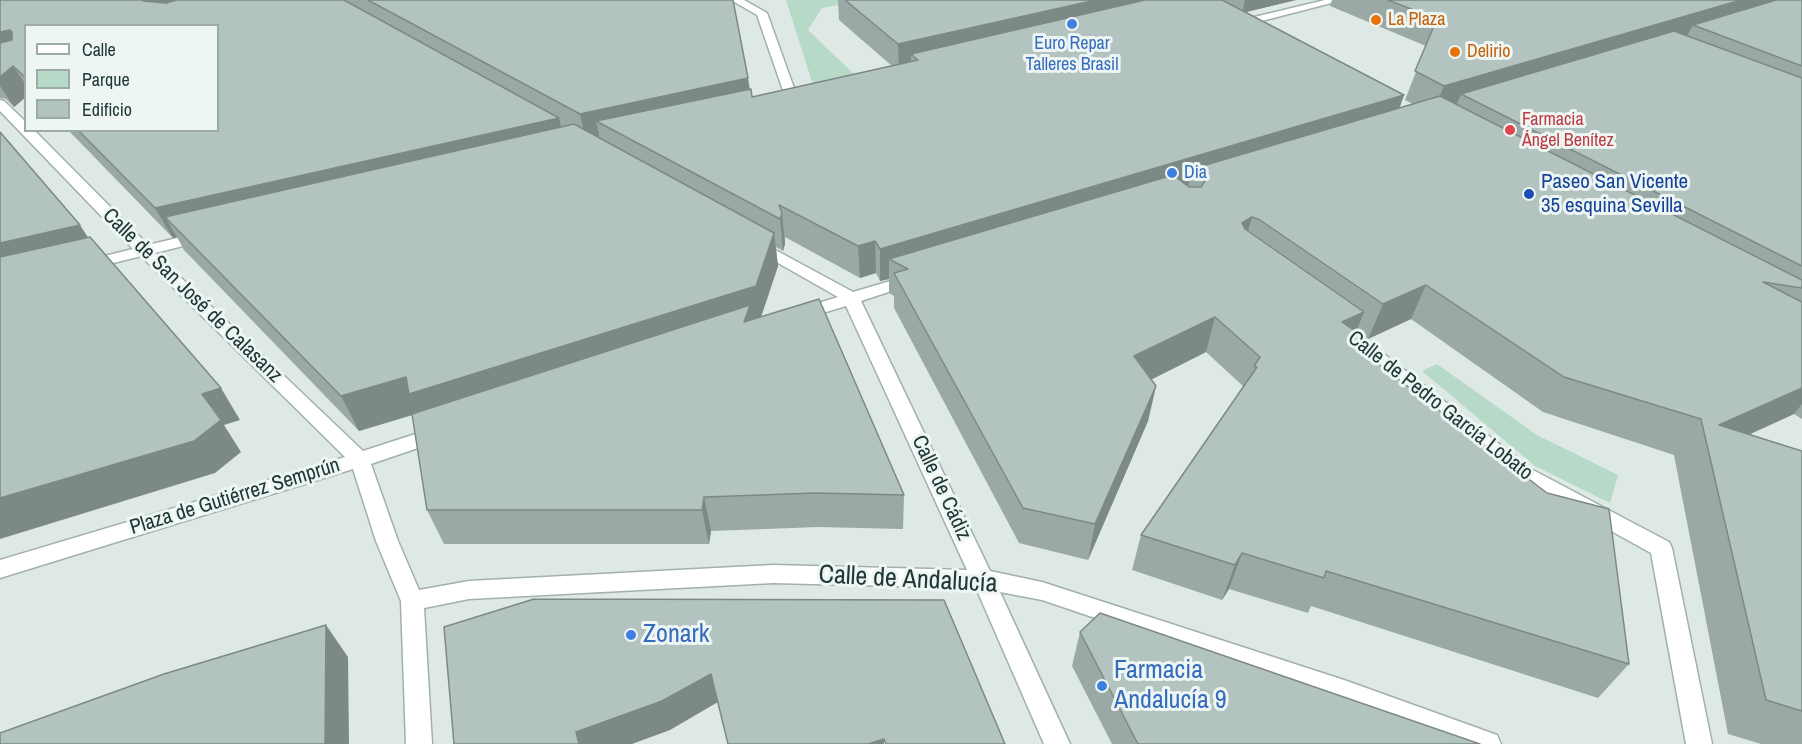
<!DOCTYPE html>
<html>
<head>
<meta charset="utf-8">
<style>
	body { margin:0 }
	#map { position:relative; width:1802px; height:744px; overflow:hidden; background:#dee9e6; font-family:"Archivo Narrow",sans-serif }
	canvas { display:block }
	.legend { position:absolute; left:24px; top:24px; width:195px; height:108px; box-sizing:border-box; background:#eef6f4; border:2px solid #9caaa8; margin:0; padding:8px 10px; list-style:none; font-size:18px; color:#203837 }
	.legend li { display:flex; align-items:center; gap:12px; height:30px }
	.legend b { width:30px; border:2px solid #9caaa8 }
</style>
</head>
<body>
<div id="map">
<canvas width="1802" height="744"></canvas>
<ul class="legend">
<li><b style="height:8px;background:#fff"></b>Calle</li>
<li><b style="height:16px;background:#b7dac8"></b>Parque</li>
<li><b style="height:16px;background:#b3c4c0"></b>Edificio</li>
</ul>
</div>
<script>
const c = document.querySelector('canvas').getContext('2d');
c.lineJoin = 'round';
function fill(path, color) { c.fillStyle = color; c.fill(path, 'evenodd'); }
const toPath = rows => new Path2D(rows.map(r => 'M' + r).join(''));
function trace(path, color, width, dash) { c.strokeStyle = color; c.lineWidth = width; c.lineCap = dash ? 'butt' : 'round'; c.setLineDash(dash || []); c.stroke(path); }
function label(font, color, halo, rows, align = 'center') {
  c.font = font + ' "Archivo Narrow",sans-serif'; c.lineWidth = 6; c.setLineDash([]); c.textBaseline = 'middle'; c.strokeStyle = halo; c.fillStyle = color; for (const [text, x, y, turn = 0] of rows) {
    c.save(); c.translate(x, y); c.rotate((+turn || 0) * Math.PI / 180); c.textAlign = isNaN(turn) ? turn : align; if (halo) c.strokeText(text, 0, 0); c.fillText(text, 0, 0); c.restore();
  }
}
const green = toPath([
	[786,0,867,0,822,8,808,30,856,76,813,85],
	[1437,364,1537,435,1618,475,1610,503,1535,466,1422,371]
]);
const minor = toPath([
	[731,0,744,0,767,13,799,102,797,105,789,105,787,102,757,15,731,0],
	[1325,0,1343,0,1246,25,1241,22,1242,20,1325,0],
	[0,100,4,101,26,122,26,130,34,130,148,245,202,232,207,234,210,237,207,240,155,253,363,451,440,426,447,428,450,433,447,438,371,464,398,541,419,590,469,581,773,565,967,570,846,306,799,320,793,319,791,315,793,311,838,297,750,247,747,244,755,239,853,292,904,277,916,277,918,280,916,283,861,301,990,571,1042,582,1344,680,1497,735,1501,744,1456,744,1344,702,1042,600,1000,592,1070,744,1044,744,976,588,773,583,469,599,424,608,432,744,406,744,401,601,376,541,353,469,0,578,0,560,345,457,141,256,86,270,80,268,78,265,80,262,133,249,0,111,0,100],
	[1346,327,1352,329,1531,469,1669,542,1672,548,1712,744,1686,744,1651,553,1517,479,1340,337,1337,333,1340,329,1346,327]
]);
const wall = toPath([
	[0,0,733,0,750,89,752,97,892,66,839,20,838,0,1296,0,1246,12,1404,95,1399,108,1413,104,1405,100,1426,46,1330,6,1332,0,1802,0,1802,419,1794,414,1749,434,1802,451,1802,744,1761,744,1728,734,1674,455,1543,412,1411,319,1368,339,1357,330,1356,332,1369,341,1364,353,1629,664,1598,698,1311,606,1308,613,1229,589,1222,600,1132,570,1141,535,1244,387,1206,352,1151,379,1156,386,1148,421,1088,560,1019,543,894,308,894,296,889,293,889,279,880,281,876,273,860,278,785,237,785,244,783,251,776,247,778,266,761,317,904,495,903,529,819,527,711,531,709,544,444,544,427,510,413,415,359,431,184,250,177,237,173,238,68,130,218,130,26,26,26,97,14,107,6,99,0,98],
	[1080,632,1480,744,1112,744,1072,666]
]);
const shadedWall = toPath([
	[144,0,244,0,157,24,143,1],
	[1096,0,1199,0,911,54,911,69,899,71,898,44],
	[1245,0,1296,0,1242,13],
	[1741,0,1802,0,1693,25,1686,38,1461,94,1455,108,1432,115,1444,86],
	[10,30,26,56,0,61,0,32],
	[13,66,26,85,26,97,14,107,0,86,0,77],
	[748,78,751,105,596,121,600,139,586,142,580,114],
	[1404,95,1394,124,1205,181,1192,169,1188,187,908,269,889,259,889,279,880,281,880,249],
	[559,118,566,146,165,217,177,237,173,238,155,208],
	[782,213,785,244,783,251,780,219],
	[1252,217,1242,251,1242,223],
	[80,225,100,256,0,279,0,243],
	[774,233,778,266,760,320,418,413,359,431,341,396],
	[875,241,876,273,860,278,858,246],
	[1426,285,1411,319,1368,339,1383,304],
	[1364,312,1350,347,1342,322],
	[1215,317,1206,352,1127,392,1134,356],
	[1156,386,1148,421,1088,560,1095,524],
	[221,388,240,420,224,425,241,452,215,473,0,539,0,498,202,394],
	[1802,388,1802,404,1794,414,1709,453,1719,425],
	[704,497,711,531,709,544,702,510],
	[1242,553,1229,589,1222,600,1235,565],
	[326,625,348,657,349,744,325,744],
	[711,674,718,702,670,730,632,744,579,744,576,732],
	[884,739,884,744,868,744]
]);
const building = toPath([
	[0,0,144,0,143,1,166,3,177,0,344,0,559,118,155,208,78,130,218,130,218,26,26,26,26,78,13,66,0,77,0,43,12,40,12,32,10,30,0,32,0,0],
	[368,0,733,0,748,78,580,114,368,0],
	[845,0,1096,0,898,44,845,0],
	[1145,0,1222,0,1404,95,880,249,875,241,858,246,779,205,782,213,780,219,596,121,751,89,752,97,918,60,911,54,1145,0],
	[1388,0,1741,0,1444,86,1415,71,1437,19,1388,0],
	[1776,0,1802,0,1802,66,1693,25,1776,0],
	[1674,31,1802,78,1802,266,1461,94,1674,31],
	[1440,96,1802,280,1802,288,1763,282,1802,302,1802,388,1719,425,1802,451,1802,711,1766,700,1701,419,1564,377,1426,285,1383,304,1260,220,1252,217,1242,223,1245,229,1364,312,1342,322,1369,341,1363,352,1547,493,1609,509,1629,664,1326,571,1324,578,1242,553,1235,565,1141,535,1257,367,1254,366,1260,357,1215,317,1134,356,1156,386,1095,524,1023,508,894,273,908,269,889,259,1173,175,1189,187,1201,187,1205,181,1192,169,1440,96],
	[574,124,774,233,756,286,409,394,406,377,341,396,165,217,574,124],
	[0,132,80,225,0,243,0,132],
	[90,237,221,388,202,394,221,420,194,441,0,498,0,257,90,237],
	[819,299,904,495,816,493,704,497,702,510,427,510,412,414,750,305,744,322,819,299],
	[534,599,944,600,1005,744,886,744,884,739,868,744,728,744,711,674,662,701,576,732,579,744,454,744,444,627,534,599],
	[1100,613,1480,744,1138,744,1080,632,1100,613],
	[326,625,325,744,0,744,0,733,164,674,326,625]
]);
const markers = [
	[1376,20,6,"#e8710a"],
	[1072,24,6,"#3f7fe0"],
	[1455,52,6,"#e8710a"],
	[1510,130,6,"#e0444e"],
	[1172,173,6,"#3f7fe0"],
	[1529,194,6,"#1a4fb4"],
	[631,635,6,"#3f7fe0"],
	[1102,686,6,"#3f7fe0"]
];
const farFoodnames = [
	["La Plaza",1388,20],
	["Delirio",1467,52]
];
const farShopnames = [
	["Euro Repar",1072,44],
	["Talleres Brasil",1072,65],
	["Dia",1184,173,"left"]
];
const farHealthnames = [
	["Farmacia",1522,120],
	["Ángel Benítez",1522,141]
];
const transitNames = [
	["Paseo San Vicente",1541,182],
	["35 esquina Sevilla",1541,206]
];
const streetNames = [
	["Calle de San José de Calasanz",192,296,44],
	["Calle de Pedro García Lobato",1440,406,38],
	["Calle de Cádiz",941,488,65],
	["Plaza de Gutiérrez Semprún",235,497,-17]
];
const nearStreetnames = [
	["Calle de Andalucía",908,580,3]
];
const nearShopnames = [
	["Zonark",643,635],
	["Farmacia",1114,671],
	["Andalucía 9",1114,701]
];
fill(green, '#b7dac8');
trace(minor, '#a1b0ae', 3);
fill(minor, '#fff');
fill(wall, '#9aa9a5');
fill(shadedWall, '#7d8986');
fill(building, '#b3c4c0');
trace(building, '#7d8986', 1.5);
for (const [x, y, r, color] of markers) { const dot = new Path2D(); dot.arc(x, y, r, 0, 2 * Math.PI); c.fillStyle = color; c.fill(dot); trace(dot, '#eef6f4', 2); }
label('18px', '#c56008', '#eef6f4', farFoodnames, 'left');
label('18px', '#366cbe', '#eef6f4', farShopnames);
label('18px', '#be3a42', '#eef6f4', farHealthnames, 'left');
label('21px', '#164399', '#eef6f4', transitNames, 'left');
label('21px', '#203837', '#eef6f4', streetNames);
label('26px', '#203837', '#eef6f4', nearStreetnames);
label('26px', '#366cbe', '#eef6f4', nearShopnames, 'left');
</script>
</body>
</html>
